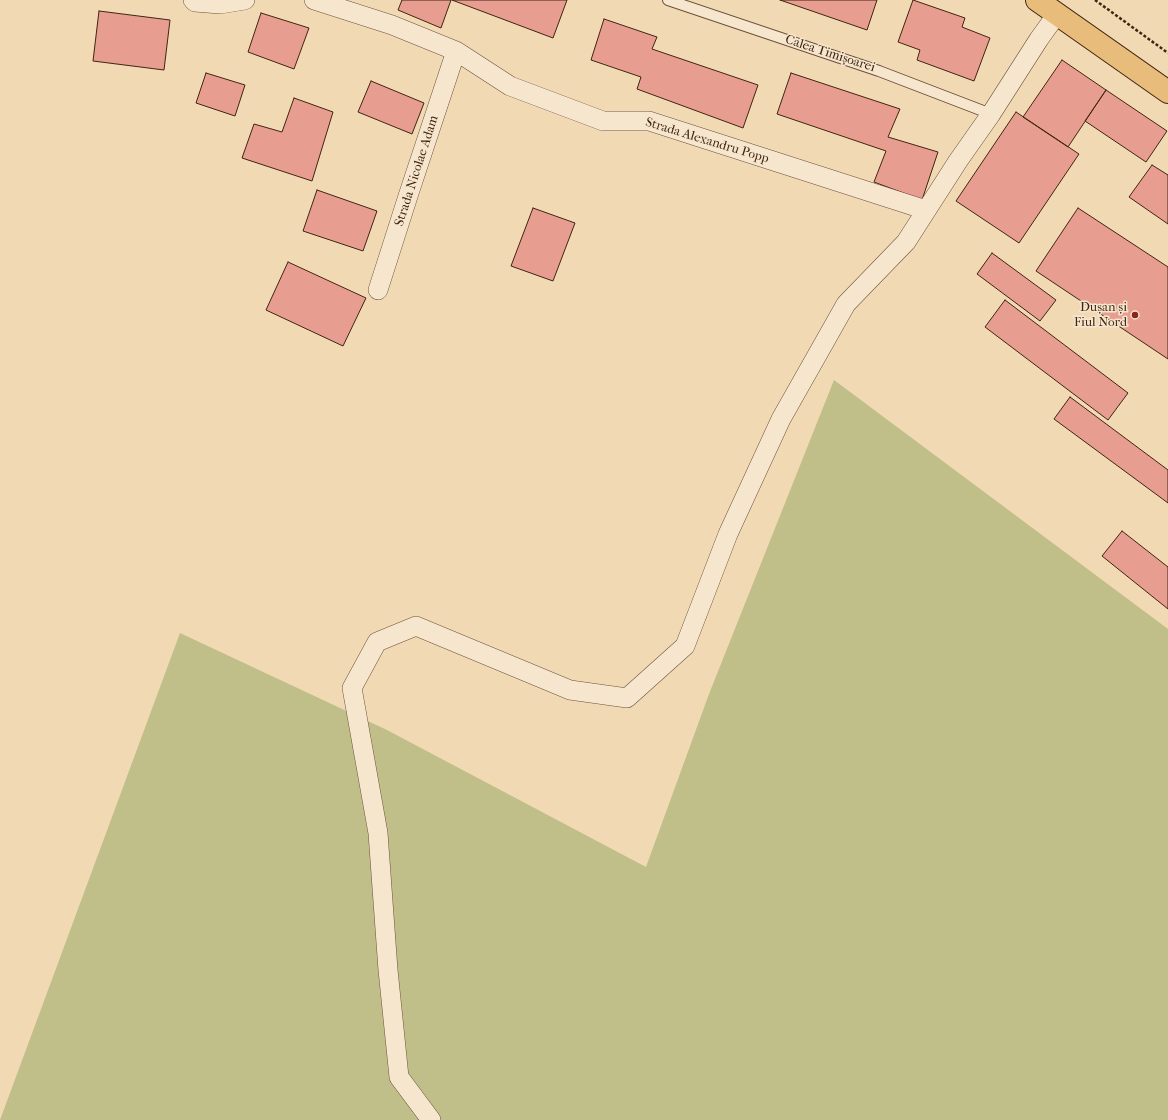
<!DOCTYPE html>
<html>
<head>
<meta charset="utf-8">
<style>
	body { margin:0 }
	canvas { display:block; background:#f1d9b4 }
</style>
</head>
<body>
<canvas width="1168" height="1120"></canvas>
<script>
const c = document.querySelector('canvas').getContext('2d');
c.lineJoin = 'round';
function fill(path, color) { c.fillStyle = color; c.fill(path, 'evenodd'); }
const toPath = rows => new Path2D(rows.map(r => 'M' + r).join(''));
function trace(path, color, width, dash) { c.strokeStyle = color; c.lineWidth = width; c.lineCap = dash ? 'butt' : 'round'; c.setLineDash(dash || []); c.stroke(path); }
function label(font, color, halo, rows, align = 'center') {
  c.font = font + ' "IM FELL French Canon",serif'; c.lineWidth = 3; c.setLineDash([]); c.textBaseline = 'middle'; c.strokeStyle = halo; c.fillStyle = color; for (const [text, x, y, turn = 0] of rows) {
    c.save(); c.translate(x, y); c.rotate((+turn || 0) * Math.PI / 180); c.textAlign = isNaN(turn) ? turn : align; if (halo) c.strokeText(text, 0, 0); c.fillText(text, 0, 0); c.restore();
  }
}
const green = toPath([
	[834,380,1168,629,1168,1120,0,1120,180,633,387,730,646,867,709,694]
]);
const building = toPath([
	[402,0,451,0,441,28,398,10,402,0],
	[452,0,567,0,553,38,452,0],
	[780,0,877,0,867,30,780,0],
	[913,0,965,18,962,27,990,38,974,81,917,60,920,50,898,42,913,0],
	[99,11,170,20,164,70,93,61,99,11],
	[261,13,309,28,294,69,248,52,261,13],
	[604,19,657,37,652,49,758,85,743,128,637,89,641,77,591,60,604,19],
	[1062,60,1106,90,1068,147,1023,117,1062,60],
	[206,73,245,85,235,116,196,103,206,73],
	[791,73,900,109,888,137,938,152,922,200,874,182,886,151,777,114,791,73],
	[371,81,424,103,412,134,358,112,371,81],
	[1106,90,1167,131,1146,162,1085,121,1106,90],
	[294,98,333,112,312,181,242,158,254,124,282,132,294,98],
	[1016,112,1079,154,1019,243,956,201,1016,112],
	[1152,165,1168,175,1168,224,1129,197,1152,165],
	[317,190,377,211,363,251,303,231,317,190],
	[533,208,575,223,553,281,511,266,533,208],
	[1078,208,1168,267,1168,359,1036,271,1078,208],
	[992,253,1056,300,1040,321,977,274,992,253],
	[288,262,366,298,343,346,266,310,288,262],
	[1005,300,1128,393,1108,420,985,327,1005,300],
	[1070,397,1168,470,1168,503,1054,419,1070,397],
	[1122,531,1168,567,1168,609,1102,556,1122,531]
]);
const path = toPath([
	[1095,0,1168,53]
]);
const lane = toPath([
	[668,0,879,71,991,114]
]);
const street = toPath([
	[193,0,195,2,220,4,245,0],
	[314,0,392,25,456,51,510,86,603,121,649,121,926,210],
	[378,290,409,193,456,51],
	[431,1120,399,1077,388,970,378,833,352,688,377,642,416,626,570,690,627,698,685,646,728,534,781,419,846,304,906,242,958,161,991,114,1039,39,1057,14]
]);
const primary = toPath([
	[1037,0,1168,92]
]);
const markers = [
	[1135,315,4,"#8f2418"]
];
const streetNames = [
	["Calea Timișoarei",830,54,18],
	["Strada Alexandru Popp",707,141,17],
	["Strada Nicolae Adam",417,171,-72]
];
const poiNames = [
	["Dușan și",1127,308],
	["Fiul Nord",1127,323]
];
fill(green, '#c0be89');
fill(building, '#e79d90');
trace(building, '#412411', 1);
trace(lane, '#6d513a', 12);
trace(street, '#6d513a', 20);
trace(primary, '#412411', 24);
trace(path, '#412411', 2.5, [3, 2]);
trace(lane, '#f6e6ce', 10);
trace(street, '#f6e6ce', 19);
trace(primary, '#e8bc7a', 22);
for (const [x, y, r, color] of markers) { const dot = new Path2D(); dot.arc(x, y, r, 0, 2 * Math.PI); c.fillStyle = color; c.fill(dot); trace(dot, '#f6e6ce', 1.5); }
label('13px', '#412411', '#f6e6ce', streetNames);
label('13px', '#412411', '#f6e6ce', poiNames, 'right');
</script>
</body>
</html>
